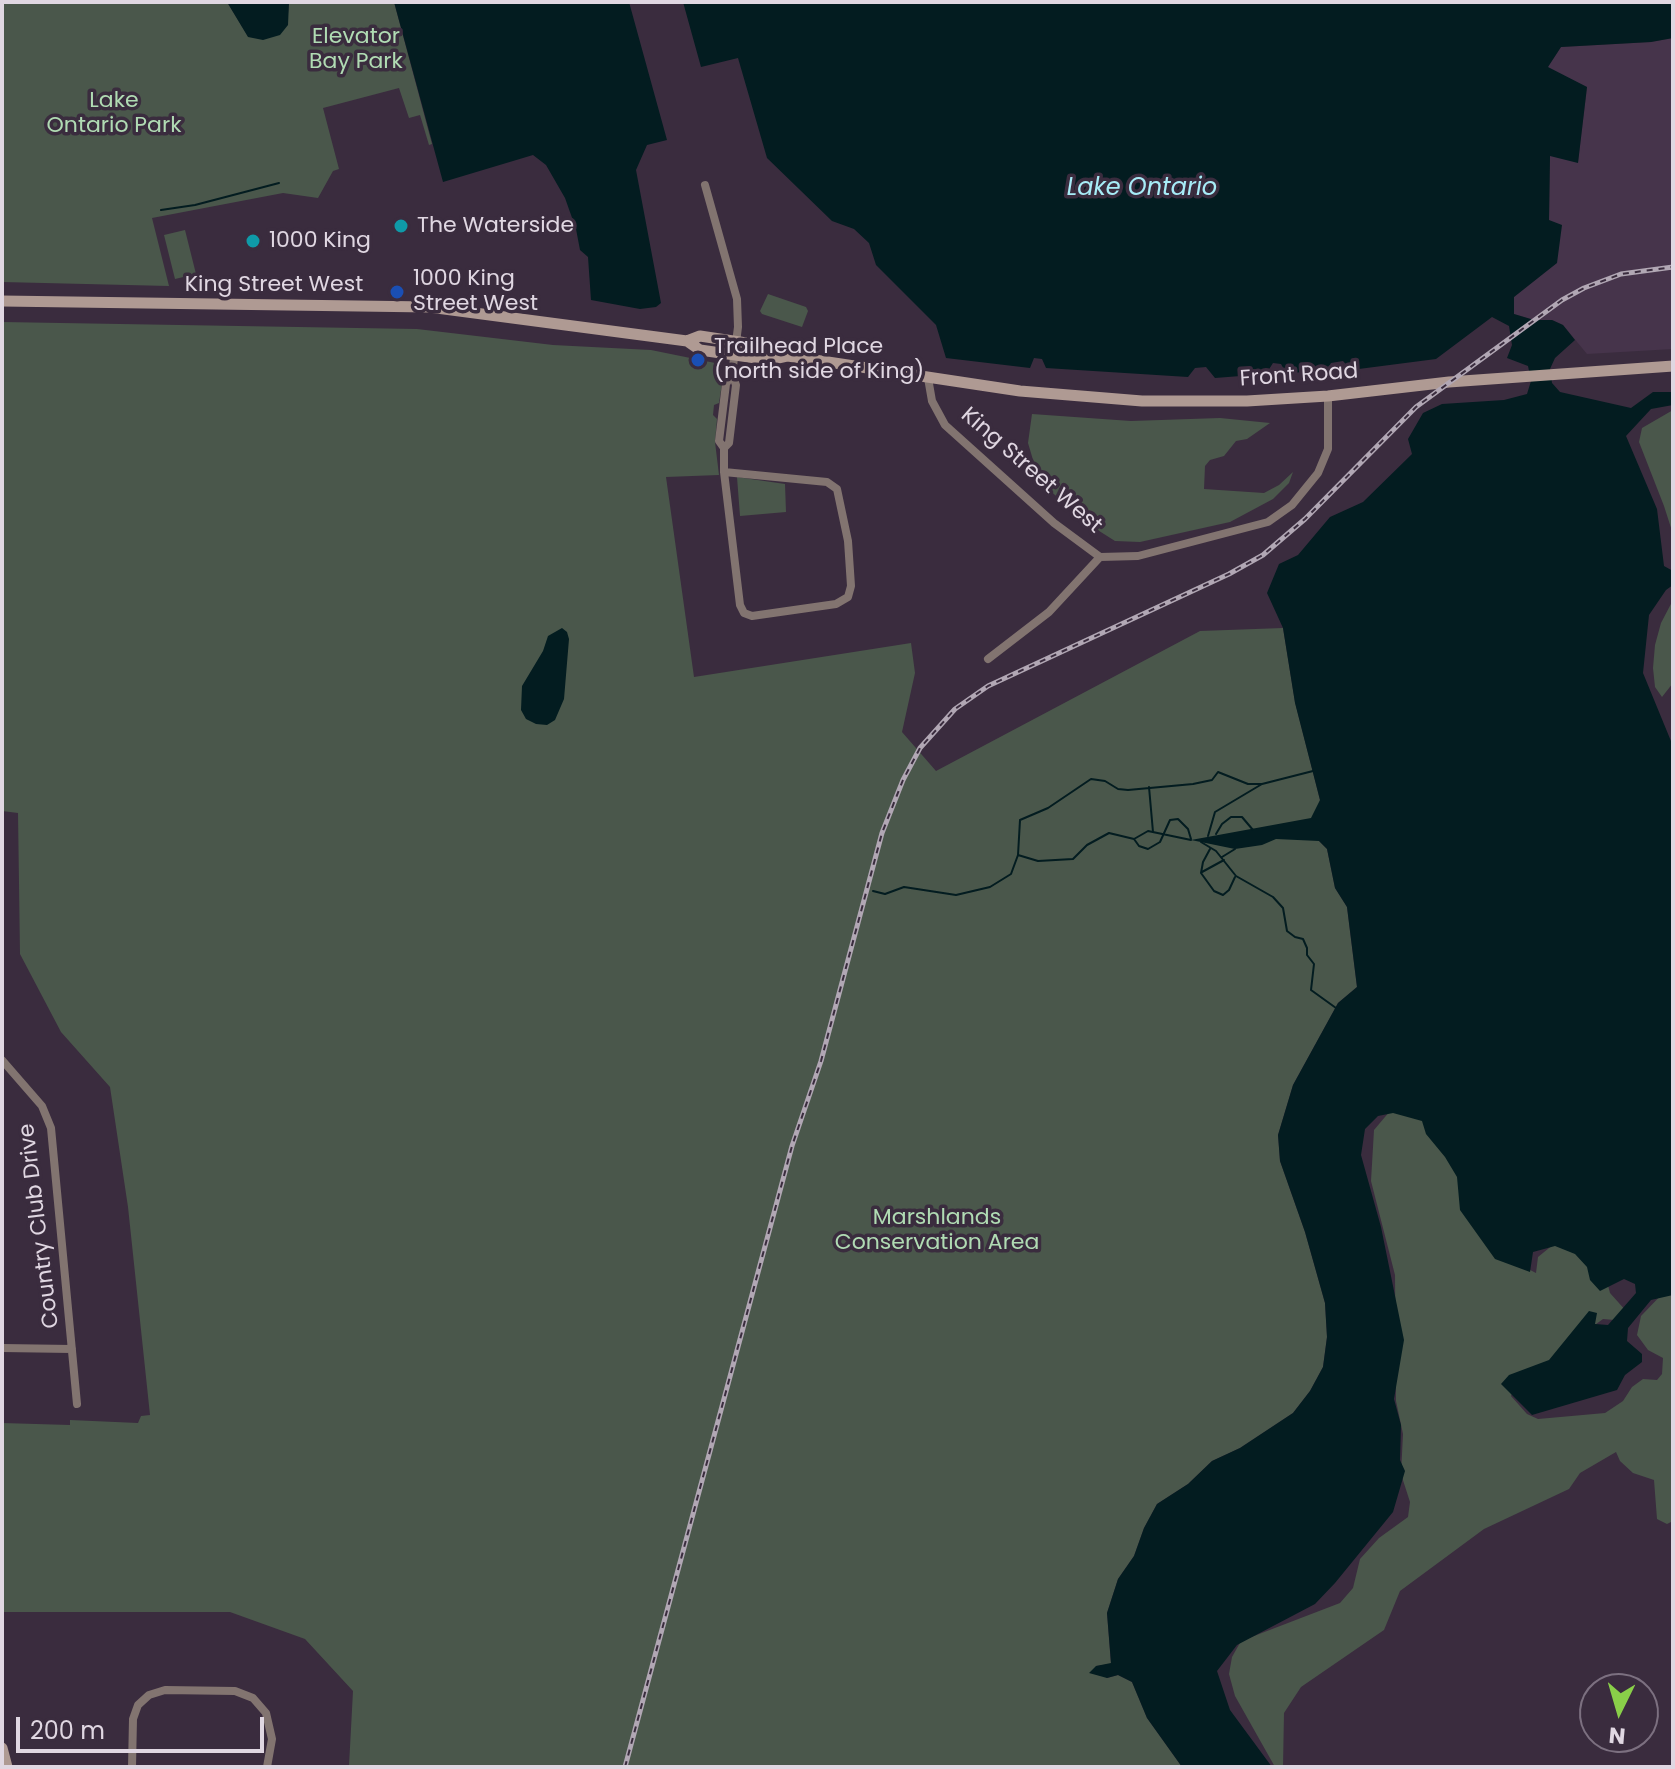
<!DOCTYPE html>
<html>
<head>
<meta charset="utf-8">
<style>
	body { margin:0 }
	#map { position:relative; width:1675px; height:1769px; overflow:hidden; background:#3a2c3e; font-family:Poppins,sans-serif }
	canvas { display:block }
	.frame { position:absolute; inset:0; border:4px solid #e0d7e2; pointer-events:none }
	.north { position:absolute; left:1579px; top:1673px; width:80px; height:80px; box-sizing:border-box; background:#3a2c3e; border:2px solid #7c7080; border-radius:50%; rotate:185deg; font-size:22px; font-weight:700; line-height:32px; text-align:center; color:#e0d7e2 }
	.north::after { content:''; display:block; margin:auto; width:28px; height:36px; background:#89cf49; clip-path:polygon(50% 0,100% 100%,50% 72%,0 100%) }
	.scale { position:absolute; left:16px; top:1717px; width:248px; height:36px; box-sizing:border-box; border:4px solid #e0d7e2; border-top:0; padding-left:10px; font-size:24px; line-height:28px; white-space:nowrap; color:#e0d7e2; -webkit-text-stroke:6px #3a2c3e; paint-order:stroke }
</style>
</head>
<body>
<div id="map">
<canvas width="1675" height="1769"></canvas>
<div class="frame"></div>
<div class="north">N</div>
<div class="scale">200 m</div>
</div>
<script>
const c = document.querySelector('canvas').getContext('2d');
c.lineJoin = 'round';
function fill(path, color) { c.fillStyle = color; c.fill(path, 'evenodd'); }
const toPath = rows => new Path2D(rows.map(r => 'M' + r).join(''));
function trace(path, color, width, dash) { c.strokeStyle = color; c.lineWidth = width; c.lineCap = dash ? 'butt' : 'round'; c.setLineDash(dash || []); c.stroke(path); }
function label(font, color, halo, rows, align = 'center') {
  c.font = font + ' Poppins,sans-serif'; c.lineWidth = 7; c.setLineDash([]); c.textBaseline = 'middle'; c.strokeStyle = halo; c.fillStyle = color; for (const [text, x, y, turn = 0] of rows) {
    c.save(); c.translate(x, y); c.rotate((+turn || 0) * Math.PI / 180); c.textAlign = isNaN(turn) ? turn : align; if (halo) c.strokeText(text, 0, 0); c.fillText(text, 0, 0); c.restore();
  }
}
const built = toPath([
	[1673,38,1673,349,1587,354,1563,325,1552,320,1534,320,1514,314,1514,297,1557,262,1549,221,1550,155,1578,162,1587,87,1547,68,1561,47,1651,42]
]);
const green = toPath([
	[2,2,227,2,248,36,287,25,289,2,394,2,432,144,429,145,420,115,409,118,399,88,323,108,339,169,333,171,318,198,283,193,152,218,169,286,2,282],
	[185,230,196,274,175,279,164,235],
	[768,294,806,307,808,311,802,327,762,314,760,311],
	[2,322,417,329,553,345,651,350,720,364,723,377,719,403,714,405,713,415,717,419,715,442,719,475,666,477,694,677,911,643,915,673,902,732,936,771,1200,631,1283,628,1295,702,1320,800,1319,841,1327,849,1335,888,1347,907,1357,987,1338,1003,1293,1085,1278,1135,1280,1161,1305,1232,1325,1303,1327,1337,1323,1367,1310,1391,1293,1413,1240,1448,1212,1461,1188,1484,1157,1504,1144,1528,1134,1556,1118,1579,1107,1613,1111,1664,1096,1666,1107,1678,1118,1675,1132,1682,1147,1718,1182,1767,352,1767,349,1766,353,1691,305,1639,230,1612,2,1612,2,1423,70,1425,70,1420,138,1423,141,1416,150,1415,128,1207,110,1087,61,1032,20,954,18,813,2,811],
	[1673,410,1673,560,1672,531,1664,506,1639,442,1642,428],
	[1032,414,1131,421,1220,418,1270,423,1247,439,1236,441,1224,456,1210,460,1205,466,1204,489,1264,493,1279,485,1293,472,1289,483,1273,499,1230,522,1140,542,1115,541,1085,522,1045,486,1036,470,1028,443],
	[737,477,785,484,786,512,740,516],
	[1673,600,1673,683,1662,697,1655,687,1653,668,1655,645,1661,623],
	[1401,1030,1470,1178,1491,1250,1536,1273,1538,1257,1554,1244,1603,1266,1610,1293,1627,1312,1626,1321,1603,1319,1584,1333,1582,1346,1516,1384,1511,1396,1527,1414,1538,1419,1605,1413,1623,1401,1632,1387,1643,1379,1657,1380,1662,1374,1663,1358,1648,1350,1637,1335,1641,1316,1665,1291,1673,1292,1673,1521,1667,1524,1657,1519,1654,1480,1633,1473,1620,1461,1616,1452,1580,1473,1569,1489,1484,1529,1400,1591,1384,1630,1301,1687,1284,1713,1283,1767,1275,1767,1235,1696,1229,1674,1232,1657,1241,1641,1340,1603,1353,1588,1360,1559,1379,1538,1408,1517,1410,1502,1401,1474,1403,1434,1396,1401,1395,1275,1371,1181,1374,1130,1401,1098]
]);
const water = toPath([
	[227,2,289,2,288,25,280,35,263,40,248,37],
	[394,2,629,2,667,140,647,145,636,170,661,303,656,307,640,309,591,300,588,257,580,250,576,229,565,198,546,165,533,155,443,182],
	[683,2,1673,2,1673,38,1651,42,1561,47,1548,67,1587,87,1578,163,1550,156,1549,220,1562,225,1557,263,1514,297,1514,314,1534,320,1552,320,1563,325,1575,340,1555,358,1550,369,1552,383,1560,392,1631,408,1653,392,1673,392,1673,405,1651,409,1626,436,1657,509,1664,566,1673,571,1673,585,1666,590,1649,615,1643,673,1673,746,1673,1295,1651,1300,1628,1328,1627,1341,1642,1354,1642,1362,1625,1375,1617,1390,1532,1415,1501,1384,1509,1375,1549,1360,1589,1311,1597,1313,1595,1324,1608,1325,1636,1293,1635,1284,1624,1279,1600,1291,1590,1280,1587,1267,1575,1254,1555,1246,1533,1252,1530,1272,1495,1259,1460,1210,1457,1177,1445,1157,1426,1134,1422,1121,1393,1113,1378,1116,1365,1129,1361,1155,1381,1227,1404,1340,1394,1399,1401,1425,1400,1460,1405,1471,1393,1512,1335,1583,1315,1604,1237,1645,1217,1671,1230,1710,1272,1767,1182,1767,1147,1718,1132,1682,1118,1675,1107,1678,1089,1673,1096,1666,1111,1663,1107,1613,1118,1579,1134,1556,1144,1528,1157,1504,1188,1484,1212,1461,1240,1448,1293,1413,1310,1391,1323,1367,1327,1337,1325,1303,1305,1232,1280,1161,1278,1135,1293,1085,1338,1003,1357,987,1347,907,1335,888,1327,849,1319,841,1276,839,1262,845,1235,849,1191,840,1311,818,1320,800,1295,703,1283,628,1267,593,1279,564,1298,555,1330,517,1363,502,1412,454,1408,439,1423,413,1442,404,1504,400,1527,394,1531,381,1528,366,1507,358,1512,345,1509,326,1492,317,1436,359,1351,370,1343,361,1331,363,1327,371,1286,373,1281,364,1273,363,1266,374,1215,378,1206,367,1195,368,1188,377,1046,368,1042,359,1034,358,1030,368,946,358,936,325,876,265,869,243,854,229,832,221,767,158,738,58,701,67],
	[562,628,567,632,569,639,564,699,555,720,547,725,536,724,526,719,521,710,522,686,543,651,548,636]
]);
const stream = toPath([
	[161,210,195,205,279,183],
	[1149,787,1153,832],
	[1216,834,1222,824,1231,817,1242,817,1253,830],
	[1208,836,1215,812,1262,784,1313,771],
	[1134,839,1139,846,1148,849,1160,842,1170,820,1178,819,1188,829,1191,839],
	[1201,842,1216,851,1236,876,1273,897,1283,908,1287,931,1295,937,1303,939,1307,948,1307,955,1314,964,1311,990,1336,1008],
	[1210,849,1203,862,1201,873,1214,891,1223,895,1229,890,1235,877],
	[1018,855,1038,861,1073,859,1087,845,1109,833,1134,839,1148,831,1191,840],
	[1222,857,1235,849],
	[1202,872,1224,860],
	[873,891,885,894,904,887,956,895,990,887,1011,874,1018,855,1020,820,1048,808,1091,779,1105,781,1118,789,1128,790,1193,784,1212,780,1218,772,1248,784,1262,784]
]);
const street = toPath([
	[705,185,737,299,738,327,732,374,736,385,729,443,724,448],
	[928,378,932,401,945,425,1054,523,1100,557,1138,556,1268,522,1292,505,1318,473,1328,449,1328,396],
	[724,472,827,482,837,489,848,541,851,586,848,597,836,604,752,616,744,613,740,605,724,472,724,448,719,441,726,384,732,374],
	[988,659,1049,612,1100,557],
	[2,1060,42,1106,51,1128,77,1404],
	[2,1348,72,1349],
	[132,1767,133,1719,138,1705,149,1695,165,1690,235,1691,253,1698,266,1713,272,1739,267,1767]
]);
const secondary = toPath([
	[2,301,429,307,687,341,700,350,770,360,788,356,1020,391,1142,401,1247,401,1328,396,1449,382,1673,366],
	[687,341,700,336,773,347,788,356],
	[2,1748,7,1767]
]);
const rail = toPath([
	[625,1767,792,1146,821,1061,882,833,903,780,920,748,955,709,988,686,1229,574,1263,555,1305,519,1416,407,1562,300,1584,288,1621,274,1673,267]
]);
const markers = [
	[401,226,8,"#0f9aa8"],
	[253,241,8,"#0f9aa8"],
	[397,292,8,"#1a4fb4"],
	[698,360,8,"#1a4fb4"]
];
const parkNames = [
	["Elevator",356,37],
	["Bay Park",356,62],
	["Lake",114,101],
	["Ontario Park",114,126],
	["Marshlands",937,1218],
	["Conservation Area",937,1243]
];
const poiNames = [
	["The Waterside",417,226],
	["1000 King",269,241],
	["1000 King",413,279],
	["Street West",413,304],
	["Trailhead Place",714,347],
	["(north side of King)",714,372]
];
const streetNames = [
	["King Street West",274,285],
	["Front Road",1299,376,-4],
	["King Street West",1031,471,41],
	["Country Club Drive",40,1226,-97]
];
const waterNames = [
	["Lake Ontario",1142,189]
];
fill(built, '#46344b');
fill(green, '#4a574b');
fill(water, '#031c20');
trace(stream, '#031c20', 2);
trace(street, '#827470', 8);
trace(secondary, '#af9a93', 11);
trace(rail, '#b1a7b4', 5);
trace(rail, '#3a2c3e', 2, [6]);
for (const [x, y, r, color] of markers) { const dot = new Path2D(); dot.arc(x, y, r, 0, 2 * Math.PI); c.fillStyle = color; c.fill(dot); trace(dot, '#3a2c3e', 3); }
label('22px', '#b0dbb3', '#3a2c3e', parkNames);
label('22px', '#e0d7e2', '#3a2c3e', poiNames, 'left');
label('22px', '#e0d7e2', '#3a2c3e', streetNames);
label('italic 24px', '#a7ecf7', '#3a2c3e', waterNames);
</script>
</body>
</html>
